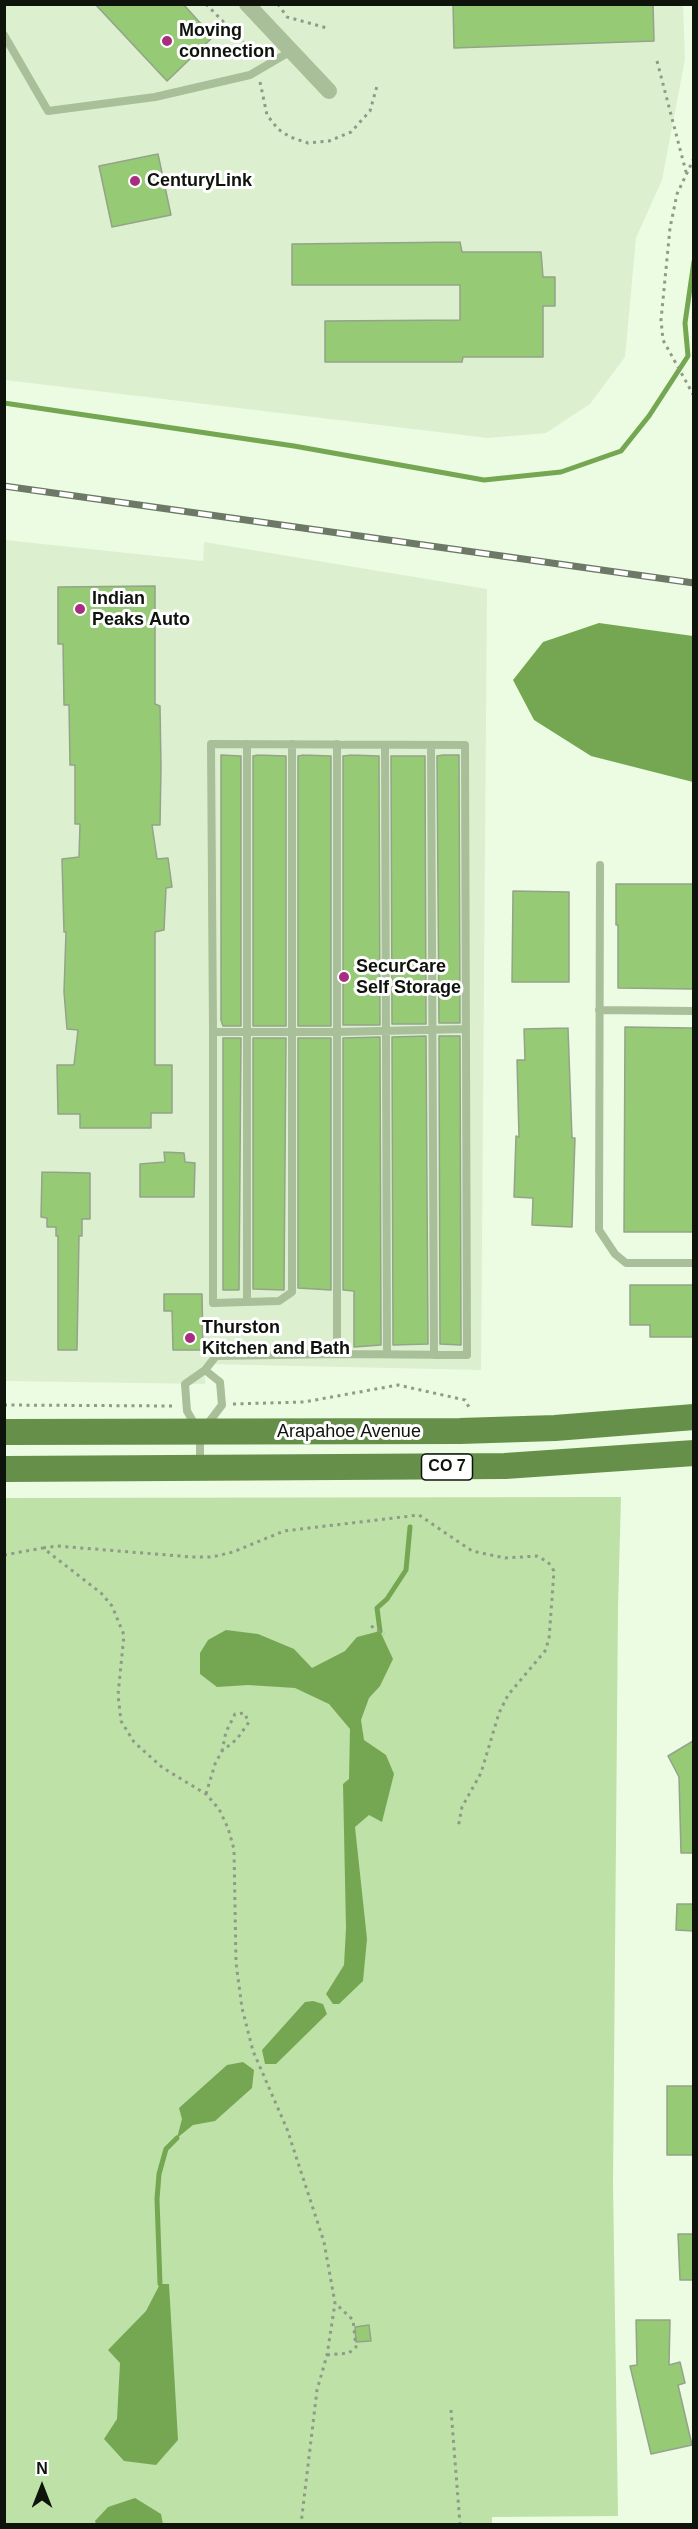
<!DOCTYPE html>
<html>
<head>
<meta charset="utf-8">
<style>
	body { margin:0 }
	#map { position:relative; width:698px; height:2529px; overflow:hidden; background:#ecfce2; font-family:Arial,sans-serif }
	canvas { display:block }
	.frame { position:absolute; inset:0; border:6px solid #0e140b; pointer-events:none }
	.north { position:absolute; left:12px; top:2457px; width:60px; height:60px; -webkit-text-stroke:4px #fff; paint-order:stroke; rotate:0deg; font-size:16px; font-weight:700; line-height:24px; text-align:center; color:#0e140b }
	.north::after { content:''; display:block; margin:auto; width:21px; height:27px; background:#0e140b; clip-path:polygon(50% 0,100% 100%,50% 72%,0 100%) }
</style>
</head>
<body>
<div id="map">
<canvas width="698" height="2529"></canvas>
<div class="frame"></div>
<div class="north">N</div>
</div>
<script>
const c = document.querySelector('canvas').getContext('2d');
c.lineJoin = 'round';
function fill(path, color) { c.fillStyle = color; c.fill(path, 'evenodd'); }
const toPath = rows => new Path2D(rows.map(r => 'M' + r).join(''));
function trace(path, color, width, dash) { c.strokeStyle = color; c.lineWidth = width; c.lineCap = dash ? 'butt' : 'round'; c.setLineDash(dash || []); c.stroke(path); }
function label(font, color, halo, rows, align = 'center') {
  c.font = font + ' Arial,sans-serif'; c.lineWidth = 6; c.setLineDash([]); c.textBaseline = 'middle'; c.strokeStyle = halo; c.fillStyle = color; for (const [text, x, y, turn = 0] of rows) {
    c.save(); c.translate(x, y); c.rotate((+turn || 0) * Math.PI / 180); c.textAlign = isNaN(turn) ? turn : align; if (halo) c.strokeText(text, 0, 0); c.fillText(text, 0, 0); c.restore();
  }
}
const built = toPath([
	[5,5,683,5,685,59,662,180,636,238,625,357,590,404,546,433,488,438,5,380],
	[5,540,203,561,204,542,487,589,481,1370,205,1364,205,1384,5,1381]
]);
const green = toPath([
	[621,1497,618,1607,613,2183,618,2516,492,2517,492,2524,5,2524,5,1498]
]);
const water = toPath([
	[599,623,693,636,693,782,591,756,534,720,513,680,543,642],
	[226,1630,258,1634,294,1649,312,1668,345,1651,357,1637,380,1631,393,1659,380,1686,369,1698,361,1720,364,1740,386,1755,394,1774,382,1822,369,1815,355,1827,367,1939,363,1981,339,2004,333,2004,326,1994,344,1965,346,1928,343,1784,349,1779,350,1729,329,1704,295,1688,248,1685,217,1687,200,1674,200,1653,208,1640],
	[313,2001,323,2004,327,2014,276,2064,265,2064,262,2050,305,2002],
	[243,2062,254,2070,252,2088,215,2121,193,2125,177,2138,182,2119,179,2108,227,2065],
	[160,2284,169,2284,178,2440,156,2465,124,2461,104,2439,117,2419,120,2363,108,2350,146,2311],
	[135,2498,161,2514,163,2524,96,2524,95,2521,108,2507]
]);
const stream = toPath([
	[4,403,294,446,484,480,561,472,621,451,649,416,688,356,685,323,694,261],
	[380,1631,377,1608,387,1599,406,1570,410,1527],
	[160,2284,157,2199,159,2174,166,2149,177,2138]
]);
const building = toPath([
	[95,4,183,4,213,37,167,81,95,4],
	[453,4,653,4,654,41,454,48,453,4],
	[158,154,171,215,112,227,99,166,158,154],
	[460,242,462,252,541,252,543,277,555,277,555,306,543,306,543,357,463,357,462,362,325,362,325,321,460,320,460,285,292,285,292,244,460,242],
	[155,586,155,704,160,706,161,767,160,825,152,825,157,859,168,858,172,887,166,888,164,930,155,932,155,1065,172,1065,172,1113,151,1113,151,1128,80,1128,80,1114,58,1114,57,1065,74,1065,78,1030,67,1029,64,992,66,932,64,932,62,859,79,857,80,824,75,824,75,765,70,765,69,705,64,705,63,644,58,644,58,587,155,586],
	[221,755,241,756,241,1026,223,1026,221,1020,221,755],
	[258,755,286,756,286,1026,253,1026,253,756,258,755],
	[304,755,331,756,331,1026,298,1026,298,756,304,755],
	[352,755,379,756,380,1025,343,1025,343,756,352,755],
	[443,755,459,755,460,1023,439,1023,437,756,443,755],
	[391,756,425,756,426,1024,392,1024,391,756],
	[616,884,693,884,693,989,618,988,618,925,616,925,616,884],
	[513,891,569,892,569,982,512,982,513,891],
	[625,1027,693,1028,693,1232,624,1232,625,1027],
	[568,1028,572,1138,575,1138,572,1227,532,1225,533,1198,514,1197,516,1136,519,1137,517,1060,525,1060,524,1029,568,1028],
	[426,1036,428,1344,393,1345,392,1037,426,1036],
	[439,1036,460,1036,461,1345,440,1344,439,1036],
	[380,1037,381,1345,354,1347,354,1291,343,1290,343,1038,380,1037],
	[223,1038,241,1038,239,1290,223,1290,223,1038],
	[253,1038,286,1038,284,1290,253,1289,253,1038],
	[298,1038,331,1038,331,1290,298,1288,298,1038],
	[164,1152,184,1153,185,1162,195,1163,194,1197,140,1197,140,1164,165,1162,164,1152],
	[42,1172,90,1173,90,1219,82,1219,82,1236,79,1236,77,1350,58,1350,58,1236,56,1236,56,1227,47,1227,47,1218,41,1217,42,1172],
	[630,1285,693,1285,693,1337,650,1337,650,1325,630,1325,630,1285],
	[164,1294,202,1294,203,1350,173,1350,172,1311,164,1311,164,1294],
	[693,1741,693,1853,681,1853,679,1777,668,1756,693,1741],
	[677,1904,693,1904,693,1931,676,1930,677,1904],
	[667,2086,693,2086,693,2155,667,2155,667,2086],
	[678,2234,693,2234,693,2280,680,2280,678,2234],
	[636,2320,670,2320,669,2365,680,2362,685,2383,678,2385,692,2445,651,2454,630,2366,637,2365,636,2320],
	[369,2325,371,2341,356,2342,355,2327,369,2325]
]);
const path = toPath([
	[206,4,250,49,254,58],
	[278,4,287,17,327,28],
	[657,61,686,172],
	[260,82,267,115,278,129,290,137,308,143,329,141,351,132,370,111,377,86],
	[694,158,677,194,670,228,661,320,663,340,694,396],
	[233,1404,304,1402,398,1385,465,1400,470,1409],
	[4,1405,174,1406],
	[43,1548,57,1546,192,1557,212,1557,233,1552,284,1531,419,1515,472,1551,505,1558,537,1556,548,1562,554,1571,549,1639,545,1651,508,1695,499,1713,481,1773,462,1807,458,1828],
	[4,1555,43,1548,101,1593,112,1606,124,1635,118,1695,121,1721,134,1742,163,1768,206,1794,219,1809,228,1828,234,1849,236,1963,242,2008,253,2051,287,2129,324,2242,335,2303,327,2355,317,2390,301,2524],
	[371,1626,384,1634],
	[206,1794,215,1764,222,1751,237,1739,249,1722,244,1713,235,1714,226,1732,222,1751],
	[327,2355,349,2353,356,2347,353,2320,336,2304],
	[451,2410,460,2524]
]);
const lane = toPath([
	[4,35,48,111,155,97,250,75,291,51],
	[247,744,247,1302],
	[337,744,337,1032,466,1029],
	[385,745,387,1354],
	[431,745,434,1355],
	[600,865,599,1230,615,1254,626,1263,694,1263],
	[599,1010,694,1011],
	[213,1032,213,1303,279,1301,292,1292,292,744],
	[205,1370,220,1382,222,1405,206,1426],
	[200,1465,200,1433,187,1411,185,1384,205,1370,216,1356,337,1354,337,1032,213,1032,211,744,465,745,467,1355,337,1354]
]);
const street = toPath([
	[247,4,329,91]
]);
const primary = toPath([
	[4,1432,460,1431,555,1428,694,1417],
	[4,1469,505,1466,694,1453]
]);
const rail = toPath([
	[4,486,694,583]
]);
const markers = [
	[167,41,6,"#a82c80"],
	[135,181,6,"#a82c80"],
	[80,609,6,"#a82c80"],
	[344,977,6,"#a82c80"],
	[190,1338,6,"#a82c80"]
];
const shields = [
	[447,1467,51]
];
const shieldNames = [
	["CO 7",447,1467]
];
const poiNames = [
	["Moving",179,31],
	["connection",179,52],
	["CenturyLink",147,181],
	["Indian",92,599],
	["Peaks Auto",92,620],
	["SecurCare",356,967],
	["Self Storage",356,988],
	["Thurston",202,1328],
	["Kitchen and Bath",202,1349]
];
const streetNames = [
	["Arapahoe Avenue",349,1432]
];
fill(built, '#dcf0d0');
fill(green, '#bde1a7');
fill(water, '#75a752');
trace(stream, '#75a752', 5);
fill(building, '#96ca74');
trace(building, '#94a38b', 1.5);
trace(path, '#8f9a88', 3, [3, 4.5]);
trace(lane, '#a8bf9a', 8);
trace(street, '#a8bf9a', 16);
trace(primary, '#66904a', 26);
trace(rail, '#6d7867', 7);
trace(rail, '#fff', 4.5, [14]);
for (const [x, y, r, color] of markers) { const dot = new Path2D(); dot.arc(x, y, r, 0, 2 * Math.PI); c.fillStyle = color; c.fill(dot); trace(dot, '#fff', 2); }
for (const [x, y, w] of shields) { const box = new Path2D(); box.roundRect(x - w / 2, y - 13, w, 26, 4.5); c.fillStyle = '#fff'; c.fill(box); trace(box, '#0e140b', 1.5); }
label('bold 16px', '#0e140b', null, shieldNames);
label('bold 18px', '#0e140b', '#fff', poiNames, 'left');
label('18px', '#0e140b', '#fff', streetNames);
</script>
</body>
</html>
